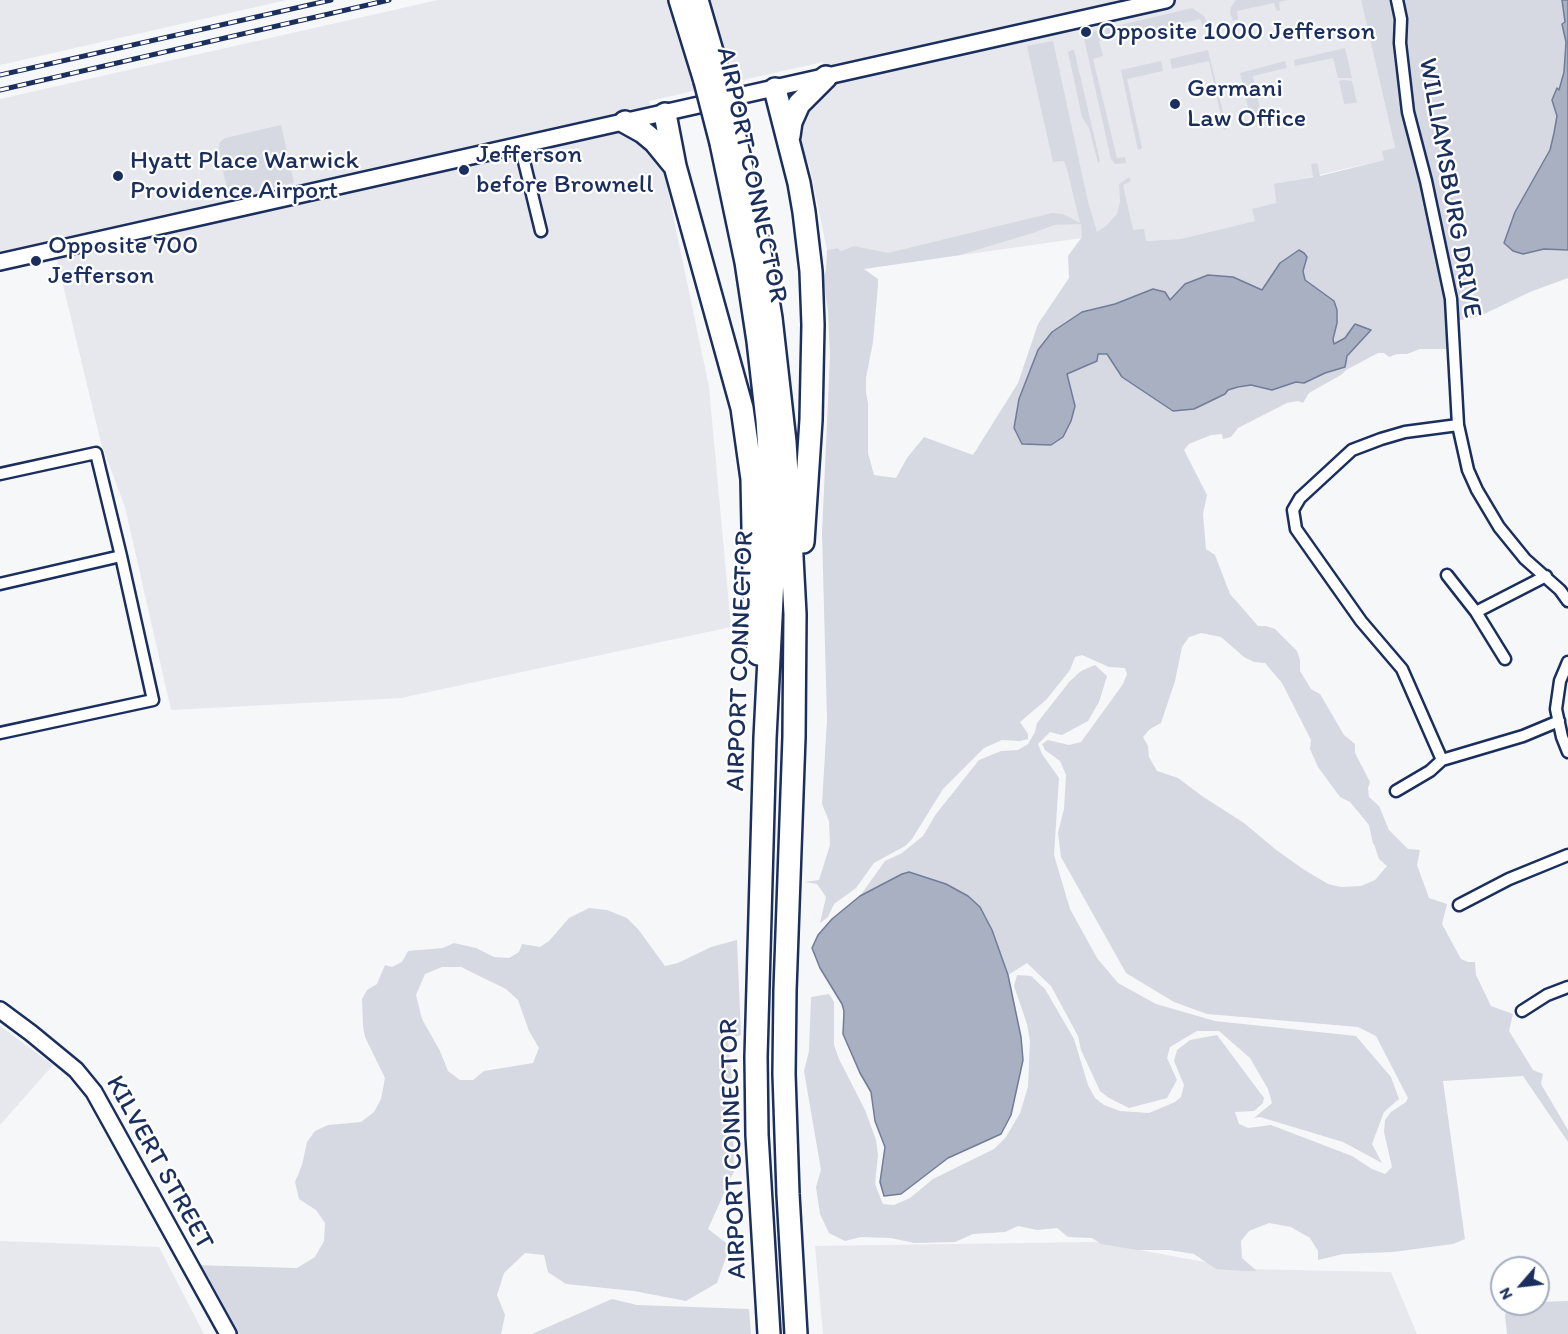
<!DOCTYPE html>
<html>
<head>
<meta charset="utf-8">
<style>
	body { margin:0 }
	#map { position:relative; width:1568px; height:1334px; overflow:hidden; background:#f6f7f9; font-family:Itim,sans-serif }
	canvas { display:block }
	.north { position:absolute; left:1490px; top:1256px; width:60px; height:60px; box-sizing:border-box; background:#fff; border:2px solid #a4acbf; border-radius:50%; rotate:242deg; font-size:16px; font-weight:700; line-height:24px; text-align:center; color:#1b2f5e }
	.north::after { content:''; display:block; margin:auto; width:21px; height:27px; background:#1b2f5e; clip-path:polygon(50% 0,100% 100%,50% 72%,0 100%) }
</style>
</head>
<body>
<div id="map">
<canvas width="1568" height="1334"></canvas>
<div class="north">N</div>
</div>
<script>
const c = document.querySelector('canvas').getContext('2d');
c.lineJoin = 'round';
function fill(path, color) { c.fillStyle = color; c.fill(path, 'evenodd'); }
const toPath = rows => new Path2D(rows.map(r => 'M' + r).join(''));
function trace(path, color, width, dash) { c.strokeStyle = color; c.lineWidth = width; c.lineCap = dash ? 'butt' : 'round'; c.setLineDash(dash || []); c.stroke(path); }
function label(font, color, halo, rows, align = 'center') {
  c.font = font + ' Itim,sans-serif'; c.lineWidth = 4.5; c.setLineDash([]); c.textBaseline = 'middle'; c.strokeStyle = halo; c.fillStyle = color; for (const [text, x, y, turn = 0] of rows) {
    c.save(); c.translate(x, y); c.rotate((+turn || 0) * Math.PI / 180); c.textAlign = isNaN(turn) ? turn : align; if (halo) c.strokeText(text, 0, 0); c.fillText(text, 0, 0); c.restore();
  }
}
const built = toPath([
	[0,0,287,0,0,65],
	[438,0,1361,0,1395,148,1384,160,1274,185,1276,203,1255,221,1180,239,1145,241,1096,236,863,269,854,246,841,251,838,248,827,250,810,168,794,130,827,81,823,62,649,101,709,387,731,627,401,698,171,710,125,507,101,443,57,260,0,272,0,99],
	[0,1026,53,1065,0,1125],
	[0,1241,159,1247,204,1334,0,1334],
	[1095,1242,1244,1269,1391,1272,1417,1334,823,1334,815,1246]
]);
const green = toPath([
	[1236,0,1288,0,1279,2,1280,10,1279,11,1277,11,1274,3,1237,11,1238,19,1233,21,1230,13,1231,7],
	[1361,0,1562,0,1565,22,1562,24,1566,42,1564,72,1558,91,1552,100,1557,116,1554,133,1550,150,1515,212,1523,254,1544,249,1568,250,1568,278,1530,292,1480,316,1456,321,1459,349,1420,349,1407,354,1397,354,1389,357,1384,353,1378,353,1346,370,1341,375,1309,393,1303,403,1298,401,1287,403,1238,428,1231,437,1223,439,1222,434,1211,435,1189,444,1184,450,1207,495,1203,514,1206,549,1215,555,1230,594,1258,626,1266,626,1275,629,1297,651,1300,660,1300,671,1311,689,1320,694,1344,735,1355,744,1355,753,1370,782,1368,788,1369,797,1379,806,1389,830,1408,849,1420,850,1417,865,1429,898,1447,904,1442,924,1461,959,1468,962,1475,962,1476,975,1491,1006,1513,1014,1509,1031,1533,1070,1543,1074,1541,1084,1568,1130,1568,1142,1523,1076,1443,1081,1465,1239,1453,1244,1393,1252,1343,1254,1318,1260,1318,1251,1310,1238,1291,1227,1269,1223,1249,1231,1241,1241,1242,1258,1257,1271,1242,1271,1216,1269,1194,1254,1169,1250,1137,1250,1101,1244,1092,1238,1068,1237,1057,1228,1037,1230,1018,1226,1005,1232,973,1234,955,1242,914,1243,891,1238,861,1237,845,1241,829,1233,820,1214,816,1187,821,1170,804,1071,809,1051,811,997,829,994,834,1002,834,1045,839,1059,865,1110,876,1140,878,1155,875,1184,883,1204,894,1205,910,1198,933,1179,994,1149,1006,1137,1020,1113,1028,1087,1030,1041,1027,1024,1014,986,1017,975,1031,976,1045,989,1074,1039,1088,1085,1095,1098,1104,1105,1120,1111,1149,1113,1175,1102,1181,1097,1184,1085,1174,1061,1177,1050,1190,1040,1217,1035,1264,1098,1263,1103,1254,1111,1235,1112,1239,1124,1248,1128,1271,1125,1352,1156,1372,1169,1385,1174,1392,1167,1384,1132,1385,1120,1391,1112,1406,1102,1408,1098,1376,1036,1358,1027,1207,1014,1174,1002,1126,973,1061,857,1058,833,1064,809,1066,775,1060,761,1045,750,1042,744,1048,740,1069,745,1081,742,1123,684,1127,674,1125,668,1109,667,1082,655,1075,657,1070,670,1046,700,1020,722,1028,734,1028,739,1020,741,1002,740,984,748,943,789,912,839,905,846,874,863,856,888,834,904,828,917,820,923,826,897,817,884,805,882,819,880,830,845,829,821,822,804,827,720,822,533,830,356,828,311,823,279,826,269,827,250,838,248,841,251,854,246,888,253,1052,213,1063,214,1080,223,1067,169,1064,161,1053,162,1027,46,1053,41,1088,202,1097,232,1106,226,1117,214,1120,202,1119,184,1129,177,1131,181,1123,185,1133,230,1144,229,1146,241,1180,239,1255,221,1252,209,1276,203,1274,184,1313,177,1311,164,1317,163,1320,176,1384,160,1382,151,1395,148],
	[1081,224,1082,237,1068,256,1069,278,1038,324,1018,383,973,455,924,437,907,458,896,478,874,475,868,453,868,404,866,392,866,378,873,342,878,285,878,279,864,269,960,255,1036,232,1054,225],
	[1307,257,1303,271,1305,280,1334,302,1337,323,1333,339,1335,344,1345,338,1355,324,1344,367,1325,373,1304,383,1296,382,1272,390,1251,385,1228,390,1122,377,1107,354,1102,353,1098,354,1097,361,1067,374,1075,406,1019,399,1038,350,1052,332,1082,312,1115,304,1153,289,1170,300,1185,284,1208,275,1233,277,1262,290,1280,263],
	[1201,633,1221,637,1244,657,1254,662,1265,663,1282,683,1311,740,1310,749,1318,767,1340,797,1350,802,1369,825,1373,844,1374,844,1379,859,1387,866,1375,880,1361,886,1341,887,1328,884,1303,869,1275,849,1244,823,1202,796,1178,778,1157,771,1149,757,1148,746,1143,737,1150,729,1161,723,1175,681,1182,647,1189,637],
	[1192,8,1204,16,1208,24,1206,27,1203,27,1200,19,1163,28,1164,35,1162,36,1158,28,1099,41,1103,56,1093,59,1117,158,1125,157,1126,163,1115,164,1111,159,1083,34],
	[1345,48,1352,78,1338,78,1333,58,1295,66,1294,60],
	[1072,50,1074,50,1100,161,1098,163,1089,128,1082,117,1068,52],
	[1208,50,1227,129,1224,130,1209,61,1172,69,1170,59],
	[1161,61,1163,71,1127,79,1142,148,1138,150,1121,70],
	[1285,61,1287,68,1253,76,1263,122,1252,124,1240,73],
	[1343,80,1352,81,1357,103,1344,104,1339,81],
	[281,125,294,183,239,195,232,195,227,188,218,150,220,142,225,138],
	[1095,665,1107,676,1099,702,1088,721,1062,735,1050,732,1038,744,1042,754,1059,778,1054,855,1070,909,1097,958,1118,983,1156,1004,1215,1021,1356,1036,1391,1077,1399,1099,1384,1112,1372,1144,1382,1163,1343,1142,1260,1117,1254,1118,1272,1103,1268,1089,1250,1058,1219,1031,1197,1031,1170,1047,1167,1058,1177,1080,1167,1098,1129,1108,1109,1098,1100,1091,1081,1050,1078,1036,1051,986,1027,963,1008,975,992,930,980,907,909,872,901,874,860,896,885,861,902,853,923,836,936,814,979,760,1001,751,1018,750,1028,744,1035,732,1037,723,1070,681,1081,671],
	[589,908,607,910,627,918,638,929,665,966,678,963,711,947,737,940,741,1035,728,1039,732,1080,734,1171,708,1229,730,1246,717,1283,686,1301,634,1291,566,1284,548,1272,544,1255,525,1253,504,1273,497,1295,505,1315,501,1334,228,1334,194,1265,297,1268,315,1257,324,1241,325,1223,316,1210,299,1199,295,1182,302,1165,307,1142,315,1131,328,1125,361,1122,374,1112,381,1099,385,1078,365,1037,363,1026,362,999,367,990,377,984,385,965,392,967,402,962,408,951,443,948,454,943,476,948,494,957,509,958,519,952,522,944,540,947,549,941,569,918],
	[442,967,461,967,506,989,518,1000,529,1031,539,1048,533,1063,484,1071,473,1080,460,1080,448,1071,440,1051,422,1019,416,995,425,974],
	[612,1299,637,1305,749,1309,751,1334,532,1334],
	[1568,1301,1568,1334,1507,1334,1505,1315,1512,1304,1538,1304,1538,1302]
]);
const water = toPath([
	[1562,0,1568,0,1568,250,1544,249,1523,254,1513,251,1504,243,1515,212,1550,150,1554,133,1557,116,1552,100,1557,88,1559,90,1564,72,1566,42,1562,24,1565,22,1562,0],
	[1299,250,1304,253,1307,257,1303,271,1305,280,1334,301,1337,310,1337,323,1333,339,1334,344,1345,338,1355,324,1371,330,1347,356,1345,367,1325,373,1304,383,1296,382,1272,390,1251,385,1238,387,1228,390,1225,394,1194,409,1173,411,1122,377,1107,354,1098,354,1097,361,1067,374,1075,406,1071,421,1063,437,1051,445,1022,444,1014,428,1019,399,1038,350,1052,332,1082,312,1115,304,1153,289,1165,292,1170,300,1185,284,1208,275,1233,277,1262,290,1280,263,1299,250],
	[909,872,946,884,968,896,980,907,992,930,1008,975,1021,1037,1023,1060,1011,1115,1001,1134,948,1158,901,1194,884,1196,880,1182,885,1147,875,1121,871,1092,860,1073,843,1034,844,1011,842,1004,820,968,812,948,818,935,832,919,860,896,902,874,909,872]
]);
const street = toPath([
	[1397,0,1401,19,1400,43,1408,112,1426,181,1451,299,1458,425,1468,470,1477,490,1499,527,1525,559,1560,590,1568,601],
	[520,145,541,231],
	[1458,425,1405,432,1381,439,1352,450,1300,498,1293,510,1296,529,1361,621,1402,669,1442,760,1523,736,1559,721],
	[0,474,96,453,121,556,153,700,0,733],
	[1447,575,1476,612,1505,659],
	[0,584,121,556],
	[1476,612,1546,576],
	[1568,662,1560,681,1556,709,1562,737,1568,752],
	[1396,791,1430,771,1442,760],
	[1459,905,1509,879,1568,855],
	[1522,1011,1547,995,1568,987]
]);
const secondary = toPath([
	[0,262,1166,0],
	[0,1010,31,1033,76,1070,94,1092,228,1334]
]);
const highway = toPath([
	[680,0,705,81],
	[697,0,720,79],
	[775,89,799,183,804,212,811,271,813,325,811,420,803,542],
	[665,114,675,166,742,408,752,479,755,623,758,654],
	[625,122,643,132,655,142,673,164],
	[789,136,791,122,799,104,826,77],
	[736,141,759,246,771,318,785,442,791,538,795,614,794,737,785,990,784,1074,788,1194,796,1334],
	[721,143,746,262,758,341,767,420,772,498,773,578,765,738,756,1057,757,1135,769,1334]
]);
const rail = toPath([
	[0,75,331,0],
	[0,90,389,0]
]);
const highwayBridge = toPath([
	[720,79,736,141],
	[705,81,721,143]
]);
const markers = [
	[1086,32,6,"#1b2f5e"],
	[1175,104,6,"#1b2f5e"],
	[464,170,6,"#1b2f5e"],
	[118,176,6,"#1b2f5e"],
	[36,261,6,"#1b2f5e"]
];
const poiNames = [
	["Opposite 1000 Jefferson",1098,32],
	["Germani",1187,89],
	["Law Office",1187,119],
	["Jefferson",476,155],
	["before Brownell",476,185],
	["Hyatt Place Warwick",130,161],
	["Providence Airport",130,191],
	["Opposite 700",48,246],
	["Jefferson",48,276]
];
const streetNames = [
	["AIRPORT CONNECTOR",751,175,78],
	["WILLIAMSBURG DRIVE",1449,188,80],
	["AIRPORT CONNECTOR",741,661,-88],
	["AIRPORT CONNECTOR",734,1149,-92],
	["KILVERT STREET",159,1163,61]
];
fill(built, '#e6e8ee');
fill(green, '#d6d9e2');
fill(water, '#a9b0c1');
trace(water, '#707c99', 1.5);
trace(street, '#1b2f5e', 15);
trace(secondary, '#1b2f5e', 20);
trace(highway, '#1b2f5e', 26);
trace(street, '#fff', 10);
trace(secondary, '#fff', 15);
trace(highway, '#fff', 21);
trace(rail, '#1b2f5e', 5);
trace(rail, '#fff', 3, [9]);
trace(highwayBridge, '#1b2f5e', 26, []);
trace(highwayBridge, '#fff', 21);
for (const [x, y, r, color] of markers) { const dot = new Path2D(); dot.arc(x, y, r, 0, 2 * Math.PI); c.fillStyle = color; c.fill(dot); trace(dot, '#fff', 2); }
label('26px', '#1b2f5e', '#fff', poiNames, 'left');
label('26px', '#1b2f5e', '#fff', streetNames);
</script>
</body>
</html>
